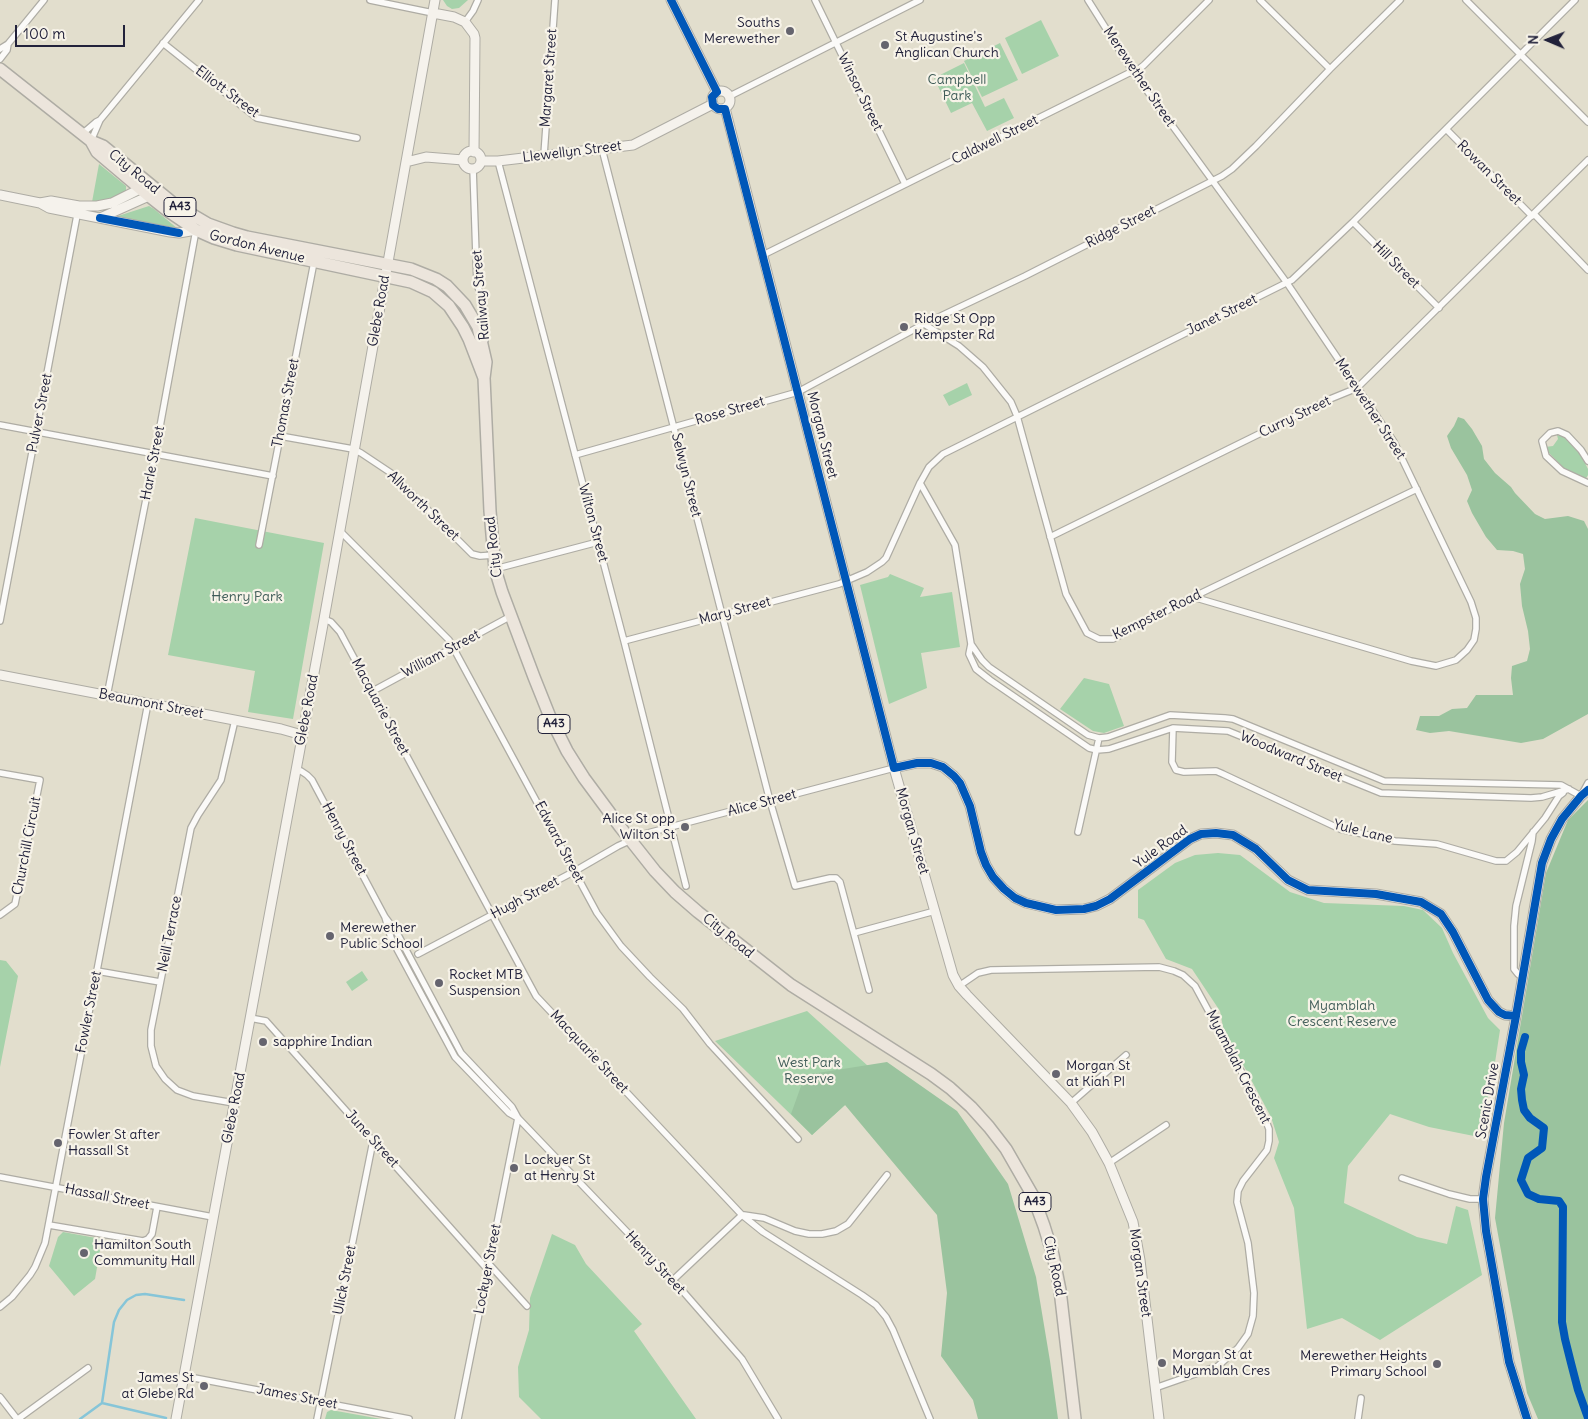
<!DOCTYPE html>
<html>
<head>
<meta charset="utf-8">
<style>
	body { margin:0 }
	#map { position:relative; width:1588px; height:1419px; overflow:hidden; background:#e2decd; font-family:Delius,sans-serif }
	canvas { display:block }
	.north { position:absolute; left:1523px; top:15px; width:50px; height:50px; -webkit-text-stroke:4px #f7f3e8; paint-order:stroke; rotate:271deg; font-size:14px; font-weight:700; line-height:20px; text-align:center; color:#22223b }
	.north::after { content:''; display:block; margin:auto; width:18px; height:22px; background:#22223b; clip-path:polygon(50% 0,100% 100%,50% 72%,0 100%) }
	.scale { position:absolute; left:15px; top:25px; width:110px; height:22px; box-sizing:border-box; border:2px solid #22223b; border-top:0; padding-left:6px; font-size:15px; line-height:18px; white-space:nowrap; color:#22223b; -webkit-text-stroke:4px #f7f3e8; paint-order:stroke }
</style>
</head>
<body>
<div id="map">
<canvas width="1588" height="1419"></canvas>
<div class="north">N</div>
<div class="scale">100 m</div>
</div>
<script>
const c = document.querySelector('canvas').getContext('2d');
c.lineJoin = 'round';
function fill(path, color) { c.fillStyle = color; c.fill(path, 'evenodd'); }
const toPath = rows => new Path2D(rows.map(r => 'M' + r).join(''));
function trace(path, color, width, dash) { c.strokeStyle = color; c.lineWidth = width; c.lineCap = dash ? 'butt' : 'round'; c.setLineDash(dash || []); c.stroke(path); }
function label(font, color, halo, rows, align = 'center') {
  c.font = font + ' Delius,sans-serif'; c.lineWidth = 4.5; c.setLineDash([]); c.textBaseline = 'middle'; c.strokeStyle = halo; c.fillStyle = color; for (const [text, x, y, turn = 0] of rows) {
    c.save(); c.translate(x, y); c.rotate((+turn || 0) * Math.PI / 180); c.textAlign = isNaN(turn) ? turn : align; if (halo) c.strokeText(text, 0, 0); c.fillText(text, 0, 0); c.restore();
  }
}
const green = toPath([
	[443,0,468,0,459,8,452,9,447,6],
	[1041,20,1059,56,1022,74,1005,38],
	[1000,43,1018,80,982,97,964,61],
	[964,63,985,107,1004,98,1014,118,987,131,972,103,951,113,934,78],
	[99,164,126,186,126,194,104,202,92,202],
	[149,206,154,209,178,229,115,217],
	[967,383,972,395,949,406,943,395],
	[1557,435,1564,437,1581,455,1588,469,1588,475,1585,480,1564,468,1547,451,1545,447,1553,446,1558,439],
	[195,518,324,543,293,719,248,712,255,671,168,655],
	[890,574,924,588,920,597,952,592,960,647,921,653,927,688,889,704,860,585,888,577],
	[1084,678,1109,684,1124,726,1104,733,1093,731,1060,709],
	[1218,853,1240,855,1290,892,1324,903,1404,906,1423,910,1442,928,1453,953,1488,1018,1500,1030,1494,1069,1479,1137,1429,1127,1390,1114,1348,1166,1344,1203,1417,1237,1447,1244,1456,1206,1468,1210,1482,1275,1380,1340,1342,1318,1307,1329,1294,1208,1274,1158,1279,1142,1271,1117,1223,1027,1220,1011,1192,969,1166,959,1144,920,1138,918,1138,890,1175,863,1195,855],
	[0,960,6,961,18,976,0,1067],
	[362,971,368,980,352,991,346,982],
	[807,1011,878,1075,812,1135,715,1041],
	[63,1232,102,1239,95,1279,74,1296,49,1266,58,1237],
	[552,1234,575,1245,586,1264,642,1324,634,1331,696,1419,541,1419,519,1397,518,1367,529,1330,530,1298],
	[331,1410,381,1419,325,1419,327,1412]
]);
const forest = toPath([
	[1458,417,1464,419,1472,429,1482,446,1484,459,1495,473,1511,487,1515,493,1535,514,1545,519,1568,516,1584,521,1588,529,1588,714,1543,739,1521,743,1449,731,1430,733,1416,730,1420,716,1439,716,1452,709,1467,708,1476,695,1513,695,1511,678,1512,666,1527,661,1530,649,1528,631,1522,606,1520,584,1525,569,1523,554,1513,551,1497,550,1486,537,1472,513,1467,501,1472,490,1467,475,1451,448,1447,436,1454,426],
	[1588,800,1588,1419,1538,1419,1527,1393,1495,1218,1504,1123,1546,873,1568,820],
	[887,1062,957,1111,1008,1184,1036,1277,1050,1361,1058,1419,978,1419,973,1400,941,1356,947,1293,937,1215,845,1105,812,1135,791,1114,805,1075]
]);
const stream = toPath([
	[102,1403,166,1418],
	[80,1419,102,1403,114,1322,119,1310,127,1300,136,1295,145,1294,184,1300]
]);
const street = toPath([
	[370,0,433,13],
	[815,0,905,184],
	[1088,0,1134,73,1287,283,1394,442,1471,602,1476,618,1476,629,1474,640,1467,650,1456,660,1436,666,1411,661,1193,597],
	[1260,0,1330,69],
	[1466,0,1588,122],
	[465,22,473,11,478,0],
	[163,43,257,118,357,138],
	[0,49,8,44],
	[0,59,7,50,8,44,44,0],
	[730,96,920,0],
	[1446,129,1532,216],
	[82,134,96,122,100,120],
	[91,141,100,120,199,0],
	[602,149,770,801,795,886,830,878,836,878,840,882,869,990],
	[544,155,555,0],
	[498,161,624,641,686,886],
	[473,168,477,285,483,299,485,340],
	[1534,214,1588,270],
	[1353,222,1439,308],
	[763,255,1129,73,1134,73,1144,65,1209,0],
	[924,324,959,346,983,367,1011,402,1017,416,1066,594,1087,633,1099,639,1113,639,1193,597,1417,489],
	[0,425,273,476],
	[280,436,353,449,361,453,391,473,472,554,480,556,494,555],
	[575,455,798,392,924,324,1025,276,1222,176,1232,169,1256,146,1330,69,1400,0],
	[1588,461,1581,450,1567,435,1558,431,1550,433,1542,441,1546,456,1562,471,1588,483],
	[920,483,955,545,971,644,969,654,976,669,990,680,1089,748,1097,750,1109,749,1173,728,1228,731,1381,793,1531,798,1542,797,1569,789],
	[340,531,449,640,597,913,621,946,650,977,683,1009,710,1044,798,1139],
	[1050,537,1330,399,1357,388,1588,160],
	[259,545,314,262],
	[495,569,598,542],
	[324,619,331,622,340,632,536,996,742,1215,763,1232,862,1295,876,1305,886,1317,893,1330,930,1419],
	[0,621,78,210],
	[624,641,839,584,867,572,882,562,886,558,920,483,929,467,943,454,1292,280,1353,222,1575,0],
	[971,644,982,660,989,667,1088,735,1099,738,1108,737,1170,715,1225,718,1233,719,1384,781,1561,785,1581,796,1588,783],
	[371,692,511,616],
	[107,696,155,454,196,230],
	[1173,728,1172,762,1176,770,1184,772,1216,771,1223,774,1340,829,1395,841,1437,844,1496,861,1506,861,1517,852,1545,818,1559,796,1563,793],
	[295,770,301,771,307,775,312,780,385,917,397,933,461,1053,512,1107,518,1118],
	[0,773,40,780,15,904,0,915],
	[1078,832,1099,738],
	[385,917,391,938,455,1057,509,1113,518,1118,673,1280,742,1359,778,1419],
	[854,933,935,911],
	[418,954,575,871,618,846,644,834,894,768],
	[97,971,160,982],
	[1522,977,1518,974,1514,969,1514,926,1516,906,1532,841,1533,832],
	[959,986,978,973,991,970,1159,967,1174,971,1183,975,1195,986,1240,1069,1264,1116,1269,1129,1269,1141,1267,1150,1243,1181,1238,1191,1237,1202,1248,1243,1254,1293,1253,1316,1248,1334,1238,1348,1218,1366,1155,1388],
	[250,1018,266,1021,488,1270],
	[234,1103,193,1096,177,1090,165,1079,156,1066,151,1046,151,1030,191,828,198,815,221,780,235,720],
	[1071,1103,1126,1055],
	[1109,1163,1166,1125],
	[0,1177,213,1217],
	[1402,1178,1449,1194,1470,1199,1483,1199],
	[744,1215,764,1218,795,1231,809,1234,822,1234,836,1231,848,1224,887,1175],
	[49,1225,143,1241,148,1239,152,1234,157,1207],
	[489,1264,527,1306],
	[673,1280,742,1215],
	[0,1307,12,1297,30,1275,35,1267,45,1243,148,703],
	[184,1376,409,1419],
	[0,1397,17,1419],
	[18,1419,88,1368],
	[317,1419,373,1141],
	[458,1419,518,1118],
	[1358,1419,1361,1398]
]);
const secondary = toPath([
	[671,0,717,92],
	[433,13,454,17,465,22,474,34,475,38,474,152],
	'712 100a9 9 0 1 1 18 0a9 9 0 1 1-18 0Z',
	[725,108,894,768,953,975,959,986,967,995,1071,1103,1092,1132,1109,1163,1133,1222,1140,1260,1159,1419],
	'463 160a9 9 0 1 1 18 0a9 9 0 1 1-18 0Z',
	[481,161,498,161,633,145,713,104],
	[406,162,426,157,463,160],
	[0,195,40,203,51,201,79,206,97,206,112,203,144,187],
	[40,203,49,208,170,232,179,233,196,230],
	[100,218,149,196,149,192],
	[0,675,281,729,302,735],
	[894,768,917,763,931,763,943,767,954,776,960,783,970,806,981,852,986,865,993,877,1004,889,1015,898,1026,903,1056,910,1084,909,1096,906,1110,899,1190,839,1201,834,1216,833,1233,835,1256,849,1288,880,1308,890,1376,894,1421,902,1441,914,1453,932,1488,1000,1499,1012,1505,1015,1516,1016],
	[176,1419,324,619,435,0],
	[1527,1419,1509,1362,1486,1231,1483,1199,1486,1177,1516,1016,1542,863,1551,839,1562,819,1581,796,1588,790]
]);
const highway = toPath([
	[0,69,91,141,97,152,149,196,168,211,196,230,214,238,237,245,411,282,433,292,449,306,463,327,469,339,484,378],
	[91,141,103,146,174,204,208,224,233,233,247,237,411,269,436,279,447,286,465,305,478,327,486,362,484,378,490,511,495,569,502,592,534,677,550,717,567,751,584,778,621,828,655,871,675,892,698,912,791,985,931,1074,950,1088,971,1107,989,1127,1006,1149,1033,1196,1044,1226,1053,1255,1060,1290,1075,1419]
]);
const cycleway = toPath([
	[671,0,717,92,712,97,713,105,718,109,725,109,894,768,917,763,931,763,943,767,954,776,960,783,970,806,981,852,986,865,993,877,1004,889,1015,898,1026,903,1056,910,1084,909,1096,906,1110,899,1190,839,1201,834,1216,833,1233,835,1256,849,1288,880,1308,890,1376,894,1421,902,1441,914,1453,932,1488,1000,1499,1012,1505,1015,1516,1016],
	[100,218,179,233],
	[1525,1037,1521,1051,1521,1062,1524,1075,1521,1089,1522,1100,1524,1110,1530,1118,1544,1128,1542,1148,1528,1158,1521,1180,1528,1194,1539,1199,1559,1201,1563,1207,1562,1322,1565,1339,1571,1363,1578,1390,1588,1418],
	[1527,1419,1509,1362,1486,1231,1483,1199,1486,1177,1516,1016,1542,863,1551,839,1562,819,1581,796,1588,790]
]);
const markers = [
	[790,31,5,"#65646e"],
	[885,45,5,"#65646e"],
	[904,327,5,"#65646e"],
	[685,827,5,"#65646e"],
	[330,936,5,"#65646e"],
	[439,983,5,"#65646e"],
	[263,1042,5,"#65646e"],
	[1056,1074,5,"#65646e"],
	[58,1143,5,"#65646e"],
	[514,1168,5,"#65646e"],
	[84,1253,5,"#65646e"],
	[1162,1363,5,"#65646e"],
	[1437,1364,5,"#65646e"],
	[204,1386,5,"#65646e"]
];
const shields = [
	[180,207,32],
	[554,724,32],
	[1035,1202,32]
];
const shieldNames = [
	["A43",180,207],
	["A43",554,724],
	["A43",1035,1202]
];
const poiNames = [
	["Souths",780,23,"right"],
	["Merewether",780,39,"right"],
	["St Augustine's",895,37],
	["Anglican Church",895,53],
	["Ridge St Opp",914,319],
	["Kempster Rd",914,335],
	["Alice St opp",675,819,"right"],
	["Wilton St",675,835,"right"],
	["Merewether",340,928],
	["Public School",340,944],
	["Rocket MTB",449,975],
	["Suspension",449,991],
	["sapphire Indian",273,1042],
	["Morgan St",1066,1066],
	["at Kiah Pl",1066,1082],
	["Fowler St after",68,1135],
	["Hassall St",68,1151],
	["Lockyer St",524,1160],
	["at Henry St",524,1176],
	["Hamilton South",94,1245],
	["Community Hall",94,1261],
	["Morgan St at",1172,1355],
	["Myamblah Cres",1172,1371],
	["Merewether Heights",1427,1356,"right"],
	["Primary School",1427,1372,"right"],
	["James St",194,1378,"right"],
	["at Glebe Rd",194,1394,"right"]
];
const streetNames = [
	["Merewether Street",1139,77,56],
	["Margaret Street",549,78,-86],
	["Elliott Street",227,92,37],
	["Winsor Street",860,92,64],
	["Caldwell Street",995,140,-26],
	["Llewellyn Street",572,152,-7],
	["City Road",134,172,39],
	["Rowan Street",1489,173,45],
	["Ridge Street",1121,227,-27],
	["Gordon Avenue",257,247,14],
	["Hill Street",1396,265,45],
	["Railway Street",481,295,-95],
	["Glebe Road",379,311,-80],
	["Janet Street",1222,315,-26],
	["Thomas Street",286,403,-79],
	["Merewether Street",1370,409,57],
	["Rose Street",730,411,-16],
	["Pulver Street",40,413,-79],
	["Curry Street",1295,417,-26],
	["Morgan Street",822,435,76],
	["Harle Street",153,463,-79],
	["Selwyn Street",686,475,76],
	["Allworth Street",423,506,44],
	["Wilton Street",593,523,75],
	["City Road",494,547,-97],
	["Mary Street",735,611,-15],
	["Kempster Road",1157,615,-26],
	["William Street",441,654,-28],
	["Beaumont Street",151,704,11],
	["Macquarie Street",380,707,62],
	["Glebe Road",307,710,-79],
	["Woodward Street",1291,757,23],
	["Alice Street",762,803,-15],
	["Morgan Street",912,831,74],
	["Yule Lane",1363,832,14],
	["Henry Street",344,839,62],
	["Edward Street",559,842,62],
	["Churchill Circuit",27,846,-79],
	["Yule Road",1161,847,-36],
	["Hugh Street",525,898,-28],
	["Neill Terrace",170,934,-79],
	["City Road",728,936,39],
	["Fowler Street",89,1012,-79],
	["Macquarie Street",589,1052,47],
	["Myamblah Crescent",1238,1067,63],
	["Scenic Drive",1488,1101,-80],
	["Glebe Road",234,1108,-79],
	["June Street",372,1139,48],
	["Hassall Street",107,1197,11],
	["Henry Street",655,1263,47],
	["City Road",1054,1266,78],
	["Lockyer Street",488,1269,-79],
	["Morgan Street",1140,1273,82],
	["Ulick Street",345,1280,-79],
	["James Street",297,1397,11]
];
const parkNames = [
	["Campbell",957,80],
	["Park",957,96],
	["Henry Park",247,597],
	["Myamblah",1342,1006],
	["Crescent Reserve",1342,1022],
	["West Park",809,1063],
	["Reserve",809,1079]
];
fill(green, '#a6d2aa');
fill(forest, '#9ac39e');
trace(stream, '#86c5d8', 2.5);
trace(street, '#aeaca4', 8);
trace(secondary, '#aeaca4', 11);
trace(highway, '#aeaca4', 14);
trace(street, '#fbfaf8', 5.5);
trace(secondary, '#f5f2ec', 9);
trace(highway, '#ece5dc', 11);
trace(cycleway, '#0057b8', 8);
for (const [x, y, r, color] of markers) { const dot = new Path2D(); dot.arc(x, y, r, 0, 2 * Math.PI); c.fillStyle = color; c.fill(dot); trace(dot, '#f7f3e8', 2); }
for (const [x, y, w] of shields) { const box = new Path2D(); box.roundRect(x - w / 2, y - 9.5, w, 19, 4); c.fillStyle = '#f7f3e8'; c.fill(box); trace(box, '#22223b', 1); }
label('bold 12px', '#22223b', null, shieldNames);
label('14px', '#22223b', '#f7f3e8', poiNames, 'left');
label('14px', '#22223b', '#f7f3e8', streetNames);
label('14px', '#3f5c58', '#f7f3e8', parkNames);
</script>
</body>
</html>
